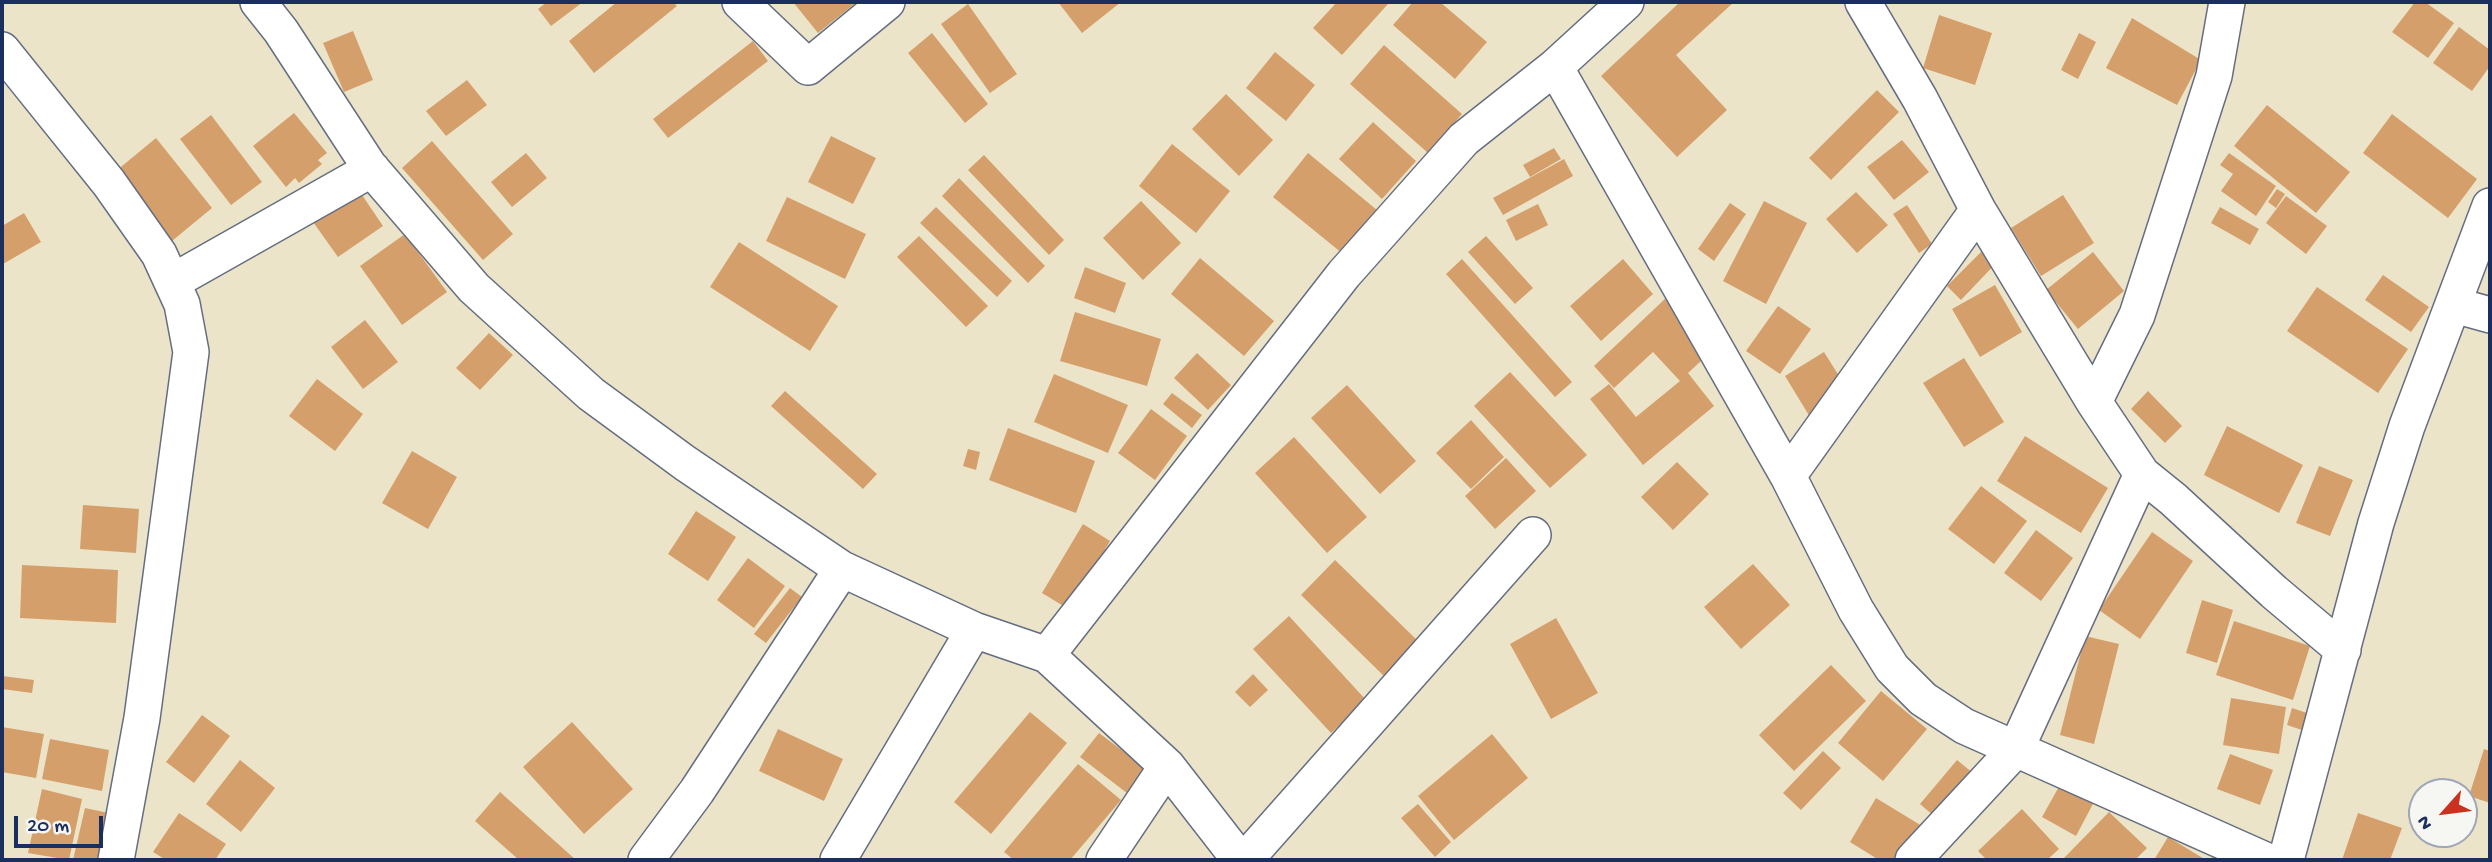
<!DOCTYPE html>
<html>
<head>
<meta charset="utf-8">
<style>
	body { margin:0 }
	#map { position:relative; width:2492px; height:862px; overflow:hidden; background:#ece4c8; font-family:"Gochi Hand",sans-serif }
	canvas { display:block }
	.frame { position:absolute; inset:0; border:4px solid #1b2f5e; pointer-events:none }
	.north { position:absolute; left:2408px; top:778px; width:70px; height:70px; box-sizing:border-box; background:#f6f6f2; border:2px solid #9ea6b7; border-radius:50%; rotate:242deg; font-size:19px; font-weight:700; line-height:28px; text-align:center; color:#1b2f5e }
	.north::after { content:''; display:block; margin:auto; width:24px; height:32px; background:#c8321e; clip-path:polygon(50% 0,100% 100%,50% 72%,0 100%) }
	.scale { position:absolute; left:14px; top:816px; width:89px; height:32px; box-sizing:border-box; border:4px solid #1b2f5e; border-top:0; padding-left:9px; font-size:21px; line-height:24px; white-space:nowrap; color:#1b2f5e; -webkit-text-stroke:5px #f6f6f2; paint-order:stroke }
</style>
</head>
<body>
<div id="map">
<canvas width="2492" height="862"></canvas>
<div class="frame"></div>
<div class="north">N</div>
<div class="scale">20 m</div>
</div>
<script>
const c = document.querySelector('canvas').getContext('2d');
c.lineJoin = 'round';
function fill(path, color) { c.fillStyle = color; c.fill(path, 'evenodd'); }
const toPath = rows => new Path2D(rows.map(r => 'M' + r).join(''));
function trace(path, color, width, dash) { c.strokeStyle = color; c.lineWidth = width; c.lineCap = dash ? 'butt' : 'round'; c.setLineDash(dash || []); c.stroke(path); }
const building = toPath([
	[547,2,583,2,551,26,538,9],
	[617,2,673,2,677,6,594,73,569,41],
	[793,2,857,2,818,33],
	[1058,2,1121,2,1082,33],
	[1337,2,1386,2,1388,4,1342,55,1313,28],
	[1413,2,1440,2,1487,42,1455,79,1393,25],
	[1680,2,1734,2,1676,55,1727,110,1677,157,1601,76],
	[2415,2,2425,2,2454,23,2428,58,2392,32],
	[968,4,1017,74,990,93,941,24],
	[1939,15,1992,33,1975,85,1923,68],
	[2132,18,2201,60,2177,105,2106,68],
	[2459,27,2490,50,2490,66,2472,91,2433,63],
	[353,31,373,80,344,92,323,43],
	[932,33,988,104,965,123,908,53],
	[2079,33,2096,42,2078,79,2061,70],
	[753,41,768,61,668,138,653,119],
	[1384,45,1462,114,1428,153,1350,84],
	[1275,52,1315,85,1286,121,1246,88],
	[467,80,487,105,446,136,426,111],
	[1877,90,1899,112,1831,180,1809,158],
	[1226,94,1273,140,1239,176,1192,129],
	[2267,105,2350,172,2316,213,2234,146],
	[294,113,327,153,318,160,322,164,299,183,295,178,286,187,253,146],
	[2392,114,2477,179,2448,218,2363,153],
	[211,115,262,182,231,205,180,139],
	[1373,122,1416,161,1382,199,1339,159],
	[831,136,876,158,853,204,808,182],
	[156,138,212,208,172,241,116,171],
	[1902,140,1929,172,1894,200,1867,167],
	[432,141,513,234,483,260,402,168],
	[1172,144,1230,191,1196,233,1139,186],
	[1554,148,1561,159,1530,177,1523,165],
	[526,153,547,178,512,207,491,182],
	[1308,153,1383,215,1348,258,1273,197],
	[2229,153,2276,186,2256,216,2221,191,2233,174,2220,165],
	[984,155,1064,240,1049,255,968,170],
	[1564,159,1573,176,1503,215,1493,198],
	[959,178,1045,266,1028,283,942,196],
	[358,189,383,226,338,257,313,222],
	[2277,189,2285,194,2276,208,2268,202],
	[1856,192,1888,225,1857,253,1826,219],
	[2063,195,2094,243,2041,276,2011,228],
	[2286,196,2327,226,2306,254,2266,223],
	[787,197,866,234,845,279,766,241],
	[1141,201,1181,243,1143,280,1103,238],
	[1764,201,1807,223,1766,304,1723,281],
	[1730,203,1746,214,1714,261,1698,249],
	[1538,204,1548,225,1516,241,1506,220],
	[1907,205,1932,244,1919,253,1893,214],
	[936,207,1012,281,997,297,920,223],
	[2220,207,2259,229,2250,245,2211,223],
	[24,213,41,242,3,264,2,226],
	[405,234,447,292,402,325,360,266],
	[919,236,988,306,966,327,897,257],
	[1486,236,1533,288,1515,304,1468,252],
	[739,242,838,306,810,351,710,287],
	[1986,247,1999,260,1961,300,1947,286],
	[2093,252,2124,291,2078,329,2046,290],
	[1200,258,1274,321,1244,356,1171,294],
	[1462,259,1572,382,1555,397,1446,274],
	[1623,259,1653,294,1601,341,1570,306],
	[1085,267,1126,283,1115,313,1074,298],
	[2383,275,2429,307,2411,332,2365,300],
	[1995,285,2022,332,1980,357,1952,309],
	[2317,287,2408,349,2378,393,2287,331],
	[1667,297,1715,348,1688,373,1714,406,1643,465,1590,399,1609,384,1636,417,1680,381,1653,352,1614,388,1594,366],
	[1778,306,1811,329,1780,374,1746,351],
	[1075,312,1161,339,1147,386,1060,361],
	[365,320,398,362,363,389,331,347],
	[489,333,513,355,480,390,456,368],
	[1824,352,1846,387,1810,417,1785,376],
	[1197,353,1231,385,1208,410,1174,378],
	[1964,358,2004,422,1964,447,1923,383],
	[1510,372,1587,455,1550,488,1474,406],
	[1054,374,1128,405,1108,453,1034,422],
	[317,379,363,414,335,451,289,416],
	[1347,385,1416,461,1380,494,1311,418],
	[785,391,877,474,863,489,771,406],
	[2148,391,2182,426,2165,443,2131,409],
	[1172,393,1202,415,1192,428,1163,404],
	[1151,409,1187,436,1155,480,1118,453],
	[1471,420,1504,457,1471,489,1436,453],
	[2227,426,2303,465,2279,513,2204,475],
	[1008,428,1095,461,1076,513,989,480],
	[2025,436,2108,488,2081,533,1997,481],
	[1294,437,1367,517,1327,553,1255,473],
	[968,449,980,452,976,470,963,466],
	[412,451,457,477,428,529,382,503],
	[1506,458,1536,491,1495,529,1465,496],
	[1677,462,1709,494,1673,530,1641,497],
	[2319,466,2353,480,2330,536,2296,523],
	[1981,486,2027,521,1994,564,1948,529],
	[83,505,139,509,136,553,80,549],
	[696,511,736,537,708,581,668,554],
	[1083,524,1110,541,1070,610,1042,593],
	[2036,530,2073,558,2041,601,2004,573],
	[2152,532,2193,561,2140,639,2099,610],
	[748,558,785,586,754,628,717,600],
	[1335,560,1420,643,1386,678,1301,595],
	[1753,564,1790,605,1741,649,1704,607],
	[22,565,118,570,116,623,20,618],
	[790,588,802,597,766,643,754,634],
	[2202,600,2233,610,2217,663,2186,653],
	[1289,616,1366,700,1331,733,1253,649],
	[1556,618,1598,693,1551,719,1510,644],
	[2234,621,2310,646,2293,700,2216,675],
	[2085,636,2119,644,2094,744,2060,735],
	[1831,665,1866,701,1794,771,1759,735],
	[1253,674,1268,690,1250,707,1235,692],
	[2,676,34,680,32,693,2,689],
	[1881,691,1927,729,1883,781,1838,743],
	[2231,698,2286,707,2279,754,2223,745],
	[2292,708,2307,713,2302,730,2287,725],
	[1030,712,1067,743,991,834,954,802],
	[202,715,230,736,194,783,166,762],
	[572,722,633,789,584,834,523,767],
	[2,727,44,734,36,778,2,772],
	[778,729,843,759,824,801,759,771],
	[1099,733,1155,775,1136,800,1080,757],
	[1492,734,1528,778,1454,840,1418,796],
	[50,739,109,750,102,791,42,779],
	[2484,749,2490,751,2490,803,2469,796],
	[1823,751,1841,768,1801,810,1783,793],
	[2230,754,2273,770,2260,805,2217,789],
	[240,760,275,788,241,832,206,804],
	[1957,760,1979,778,1942,823,1920,804],
	[1078,764,1121,800,1070,860,1014,860,1004,852],
	[2061,783,2094,802,2076,836,2042,817],
	[42,789,82,799,69,860,28,853],
	[500,792,576,860,519,860,475,821],
	[1876,798,1922,826,1901,860,1879,860,1850,842],
	[1418,804,1451,842,1435,857,1401,818],
	[85,808,118,815,108,860,73,860],
	[2022,809,2059,849,2047,860,1987,860,1978,851],
	[2109,812,2147,848,2135,860,2062,860],
	[179,813,226,844,215,860,166,860,153,852],
	[2358,813,2402,828,2390,860,2342,860],
	[2168,837,2206,860,2154,860]
]);
const minor = toPath([
	[258,2,281,31,369,166,474,288,591,394,685,463,842,569,974,630,1047,655,1167,766,1240,860],
	[740,2,808,67,887,2],
	[1863,2,1920,99,1978,210,2094,402,2142,474,2173,499,2274,592,2343,650],
	[2,50,109,183,159,254,182,304,191,352,142,718,116,860],
	[1555,67,1788,476,1856,610,1892,668,1923,699,1964,726,2265,860],
	[172,282,372,169],
	[2454,305,2490,315],
	[2094,402,2137,315,2214,76,2227,2],
	[1788,476,1978,210],
	[1047,655,1344,274,1464,139,1555,67,1626,2],
	[646,860,697,791,842,569],
	[838,860,974,630],
	[1104,860,1167,766],
	[1245,860,1533,535],
	[1913,860,2016,749,2142,474],
	[2286,860,2376,523,2407,426,2490,206]
]);
fill(building, '#d59f6c');
trace(minor, '#646e83', 38);
trace(minor, '#fff', 35);
</script>
</body>
</html>
